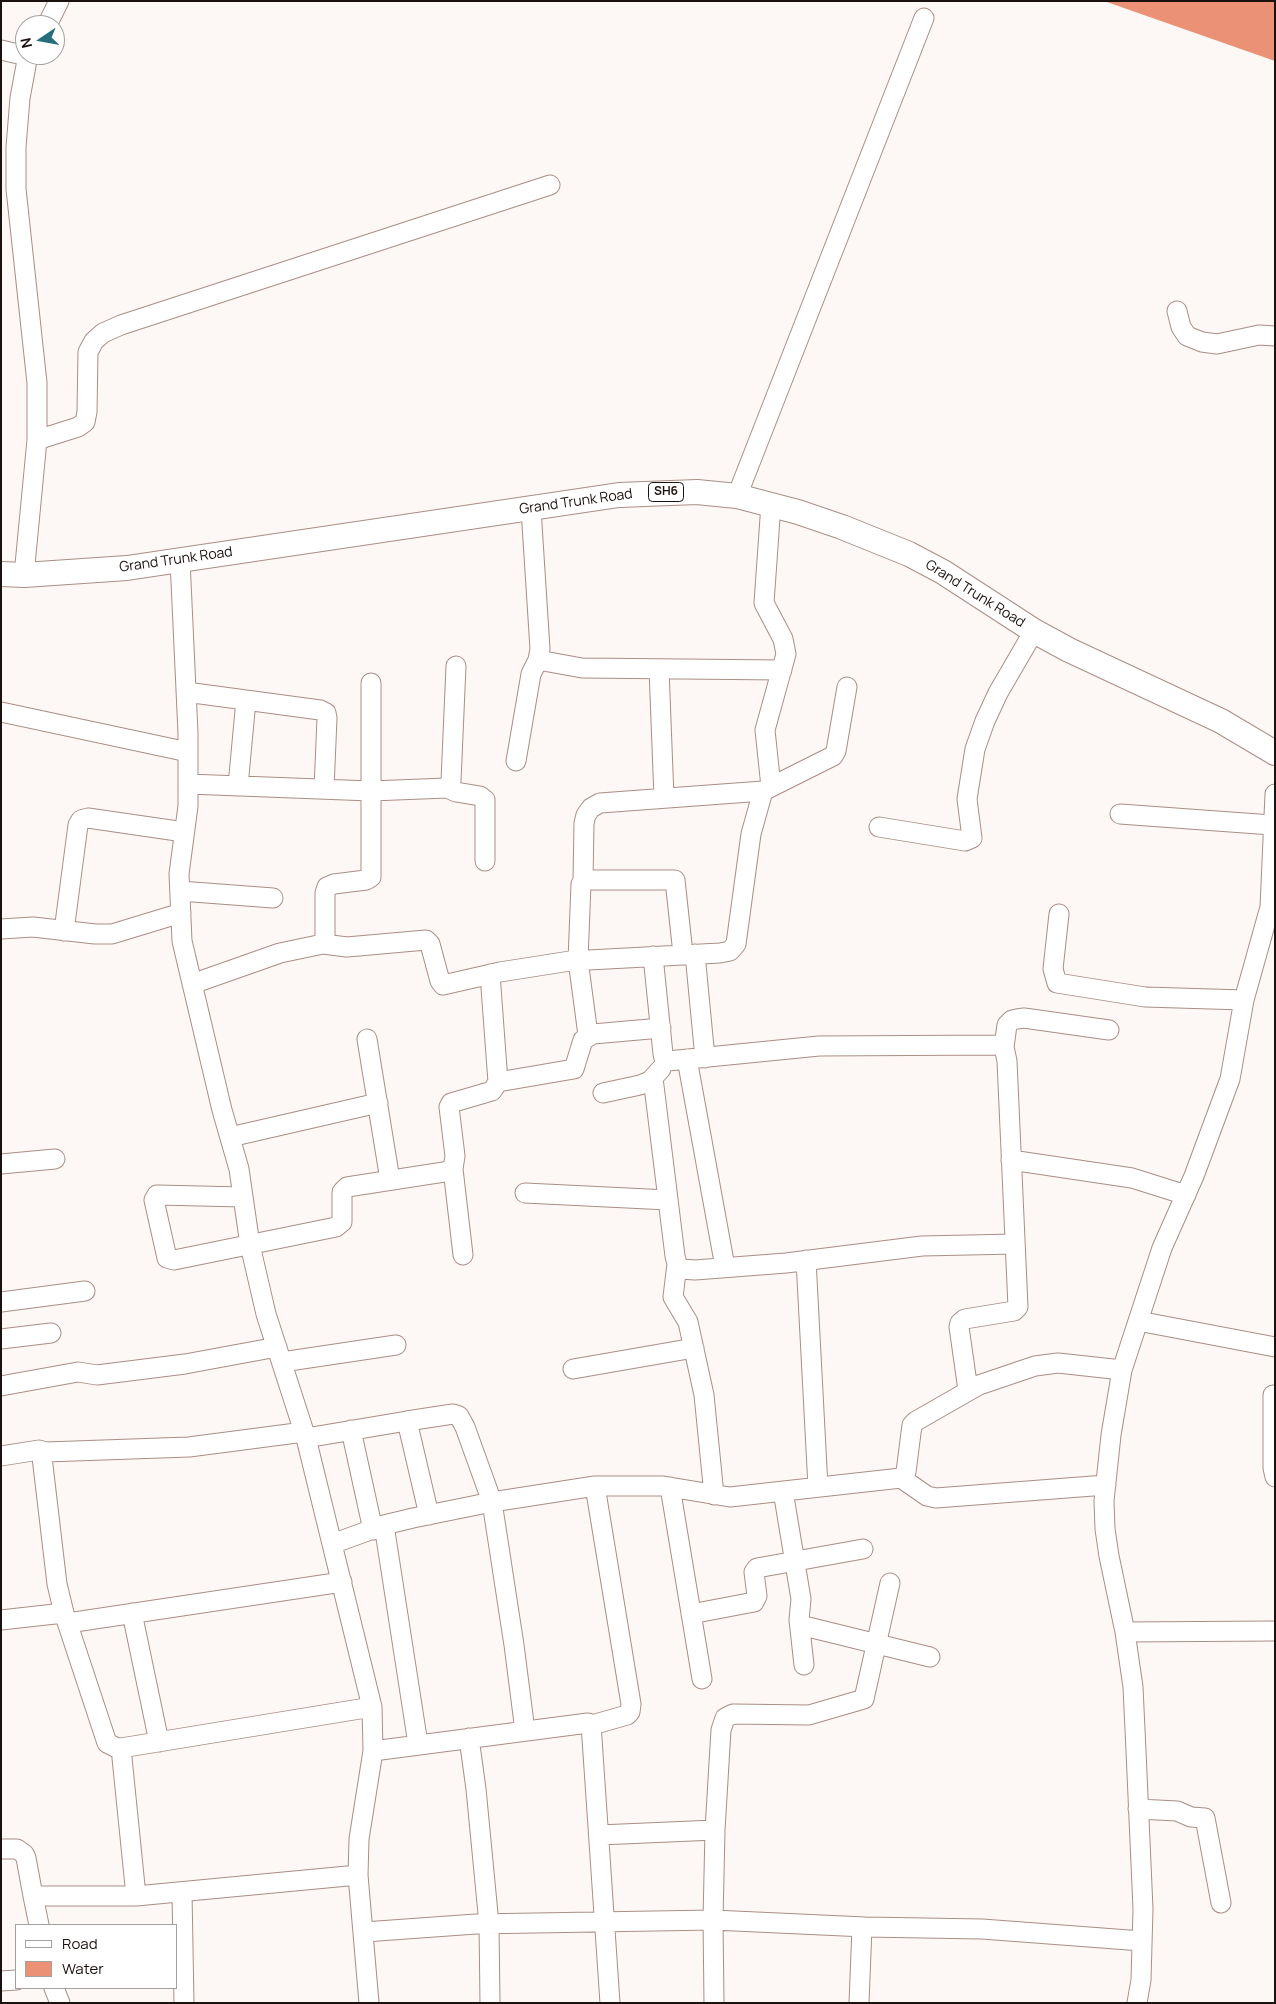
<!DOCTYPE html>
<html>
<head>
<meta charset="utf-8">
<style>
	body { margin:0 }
	#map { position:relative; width:1276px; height:2004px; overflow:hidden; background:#fdf7f5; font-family:Manrope,sans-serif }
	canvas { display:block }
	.frame { position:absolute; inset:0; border:2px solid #1b110e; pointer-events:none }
	.legend { position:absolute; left:15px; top:1924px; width:162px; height:65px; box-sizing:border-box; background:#fff; border:1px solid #a4a09f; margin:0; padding:6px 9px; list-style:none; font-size:15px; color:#1b110e }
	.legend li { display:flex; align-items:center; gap:10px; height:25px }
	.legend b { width:25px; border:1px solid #a4a09f }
	.north { position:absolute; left:15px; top:15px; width:50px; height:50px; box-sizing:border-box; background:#fff; border:1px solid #a4a09f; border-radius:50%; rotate:258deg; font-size:14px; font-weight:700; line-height:20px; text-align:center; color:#1b110e }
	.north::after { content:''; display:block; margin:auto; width:18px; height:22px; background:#276d7c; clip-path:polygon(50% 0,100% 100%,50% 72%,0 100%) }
</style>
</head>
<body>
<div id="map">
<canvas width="1276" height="2004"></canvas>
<div class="frame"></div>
<ul class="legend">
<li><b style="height:6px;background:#fff"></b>Road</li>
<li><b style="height:14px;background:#ea9176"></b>Water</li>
</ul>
<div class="north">N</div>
</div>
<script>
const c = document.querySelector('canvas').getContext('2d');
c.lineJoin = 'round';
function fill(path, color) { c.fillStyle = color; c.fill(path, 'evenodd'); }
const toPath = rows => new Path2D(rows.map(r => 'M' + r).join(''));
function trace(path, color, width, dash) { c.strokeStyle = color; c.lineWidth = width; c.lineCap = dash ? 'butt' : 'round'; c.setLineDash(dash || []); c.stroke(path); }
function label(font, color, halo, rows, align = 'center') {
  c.font = font + ' Manrope,sans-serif'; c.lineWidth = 4; c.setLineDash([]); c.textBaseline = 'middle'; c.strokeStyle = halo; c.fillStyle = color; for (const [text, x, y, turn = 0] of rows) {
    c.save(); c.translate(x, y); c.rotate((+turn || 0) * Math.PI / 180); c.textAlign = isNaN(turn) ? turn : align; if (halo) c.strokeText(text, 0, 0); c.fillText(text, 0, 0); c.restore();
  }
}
const water = toPath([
	[1104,1,1275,1,1275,61]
]);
const minor = toPath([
	[47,25,59,1],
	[1,50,27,56],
	[1177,311,1181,327,1187,336,1202,342,1217,344,1259,335,1275,336],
	[37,440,78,427,85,422,87,412,88,352,94,341,103,333,121,325,550,185],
	[737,496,924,18],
	[180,560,188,733,188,806,179,874,182,941,222,1110,239,1169,250,1245,266,1314,306,1438,372,1707,373,1751,359,1839,358,1875,369,2003],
	[24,575,37,440,37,383,16,189,16,147,20,98,28,55],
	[538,660,582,668,782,670],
	[659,669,664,798],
	[186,692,320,710,326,713,327,718,324,789],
	[1,712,188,752],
	[516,761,531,674,538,660,540,649,531,509],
	[188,784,371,791,447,788,451,781,456,666],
	[238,786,246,700],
	[771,787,833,756,836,751,847,687],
	[447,788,456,792,480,796,485,800,485,861],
	[1120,814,1272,825],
	[879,827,965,841,972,838,967,799,975,749,985,721,998,693,1034,631],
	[583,881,584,823,586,815,591,808,600,803,763,791,771,787,765,730,786,654,783,639,764,603,771,504],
	[180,891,273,898],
	[1059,914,1053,969,1057,983,1145,997,1244,1000],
	[1,929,33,927,95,934,112,934,181,913],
	[64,931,78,825,81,820,88,818,184,832],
	[323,944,347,947,426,940,430,944,440,981,443,985,500,972,570,961,720,953,730,951,736,944,751,834,763,791],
	[695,954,705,1058],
	[653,956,663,1054,664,1058,668,1061,819,1046,998,1045,1004,1047,1007,1061,1018,1307,1014,1311,965,1319,960,1323,959,1327,968,1390],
	[192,984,280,953,323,944,325,941,325,893,327,887,334,884,366,880,371,877,371,683],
	[588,1035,578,960,581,884,583,881,589,880,675,880,683,954],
	[367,1039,390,1180],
	[1004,1047,1007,1025,1012,1020,1017,1019,1024,1018,1109,1030],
	[687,1059,725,1267],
	[653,1078,675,1256,677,1264,681,1269,695,1270,786,1263,922,1246,1015,1244],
	[498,1082,574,1069,583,1040,593,1034,661,1028],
	[603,1093,640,1085,650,1081,661,1069],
	[230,1137,378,1103],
	[1011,1160,1132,1178,1186,1195],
	[1,1164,55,1159],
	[453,1169,463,1255],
	[525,1193,668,1200],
	[243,1197,157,1195,154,1200,167,1258,174,1260,336,1227,342,1222,342,1192,347,1187,444,1172,453,1169,455,1156,449,1107,451,1103,492,1091,498,1082,490,974],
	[806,1260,818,1487],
	[677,1264,673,1297,688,1322,704,1395,714,1495],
	[1,1302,85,1291],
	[1138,1321,1275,1347],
	[1,1339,51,1333],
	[282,1362,396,1345],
	[573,1369,694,1348],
	[1,1386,78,1372,97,1375,185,1364,277,1347],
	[1273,1395,1273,1468,1275,1477],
	[407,1421,453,1414,459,1416,465,1427,492,1502,514,1645,525,1731],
	[351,1430,373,1530],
	[306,1438,407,1421,429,1515],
	[1,1456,39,1450,46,1452],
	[901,1478,927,1496,936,1498,1106,1485],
	[670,1487,702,1679],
	[783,1491,801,1599,799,1620,804,1665],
	[384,1525,418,1744],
	[332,1544,384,1525,413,1518,492,1502,595,1486,663,1486,730,1497,901,1478,906,1472,912,1425,916,1421,979,1385,1035,1366,1058,1363,1122,1370],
	[64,1613,57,1584,42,1457,46,1452,189,1447,304,1432],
	[132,1613,159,1742],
	[691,1614,754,1602,757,1596,754,1572,757,1568,863,1549],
	[1,1620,64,1613,107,1743,115,1747,121,1748,372,1707],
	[68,1623,342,1582],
	[800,1625,930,1657],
	[1125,1632,1275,1631],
	[592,1725,627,1715,630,1712,631,1704,595,1486],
	[469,1738,476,1789,489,1924,490,2003],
	[121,1748,136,1896],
	[373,1751,588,1723,591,1724,610,2003],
	[1138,1809,1177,1811,1191,1817,1205,1818,1221,1903],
	[599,1835,715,1830],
	[1,1849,17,1849,24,1854,26,1858,33,1896,136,1896,358,1875],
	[182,1893,184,2003],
	[33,1896,39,1925],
	[364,1932,476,1924,713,1920,865,1927,982,1929,1142,1941],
	[1,1981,16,1980],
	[54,1988,60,2003],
	[714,2003,713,1920,715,1830,721,1730,725,1718,733,1714,809,1715,864,1699,890,1583],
	[859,2003,862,1927],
	[1137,2003,1141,1980,1143,1909,1136,1751,1133,1687,1125,1632,1109,1556,1105,1529,1104,1501,1111,1435,1122,1370,1162,1248,1194,1176,1230,1079,1244,1000,1270,907,1275,794]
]);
const major = toPath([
	[1,574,24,575,127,568,619,495,697,492,737,496,798,512,842,527,909,554,943,572,1034,631,1069,650,1221,721,1275,753]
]);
const shields = [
	[666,492,35]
];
const shieldNames = [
	["SH6",666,492]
];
const streetNames = [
	["Grand Trunk Road",576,502,-8],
	["Grand Trunk Road",176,560,-8],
	["Grand Trunk Road",975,594,32]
];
fill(water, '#ea9176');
trace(minor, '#aa8e86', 21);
trace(major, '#aa8e86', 26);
trace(minor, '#fff', 19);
trace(major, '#fff', 24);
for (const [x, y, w] of shields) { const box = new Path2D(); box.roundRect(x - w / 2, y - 9.5, w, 19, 4); c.fillStyle = '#fff'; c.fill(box); trace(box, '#1b110e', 1); }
label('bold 12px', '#1b110e', null, shieldNames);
label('14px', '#1b110e', '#fff', streetNames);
</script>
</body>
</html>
